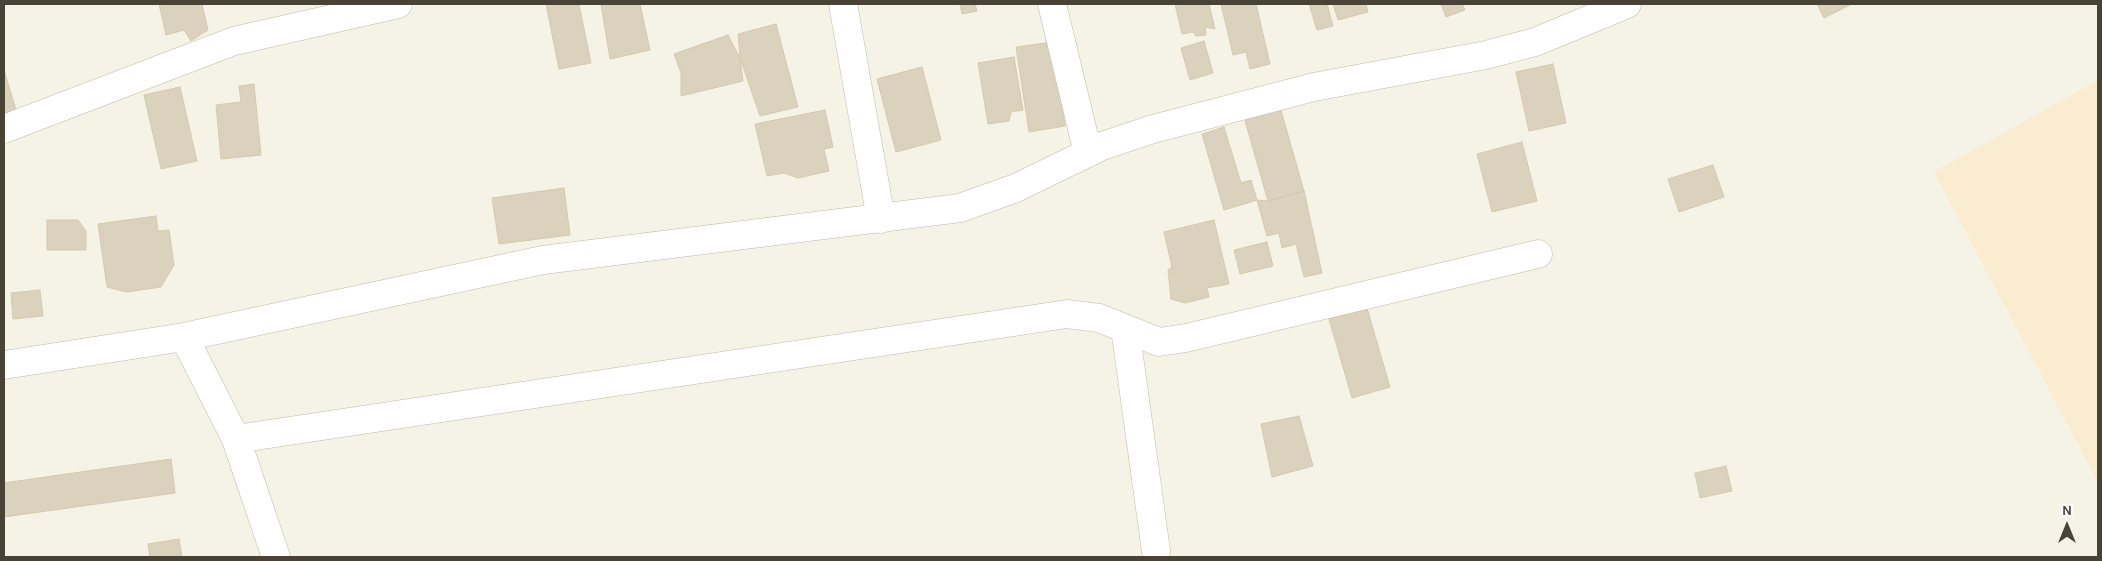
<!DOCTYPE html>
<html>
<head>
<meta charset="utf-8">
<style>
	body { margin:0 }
	#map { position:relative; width:2102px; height:561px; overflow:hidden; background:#f5f2e6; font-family:Karla,sans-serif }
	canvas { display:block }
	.frame { position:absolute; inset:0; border:5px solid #494335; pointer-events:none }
	.north { position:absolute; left:2042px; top:501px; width:50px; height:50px; -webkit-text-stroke:4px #fff; paint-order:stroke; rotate:0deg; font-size:14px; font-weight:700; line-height:20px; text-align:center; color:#494335 }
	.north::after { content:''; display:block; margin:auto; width:18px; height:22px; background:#494335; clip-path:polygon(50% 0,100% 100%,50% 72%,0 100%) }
</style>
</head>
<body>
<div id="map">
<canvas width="2102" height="561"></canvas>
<div class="frame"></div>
<div class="north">N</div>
</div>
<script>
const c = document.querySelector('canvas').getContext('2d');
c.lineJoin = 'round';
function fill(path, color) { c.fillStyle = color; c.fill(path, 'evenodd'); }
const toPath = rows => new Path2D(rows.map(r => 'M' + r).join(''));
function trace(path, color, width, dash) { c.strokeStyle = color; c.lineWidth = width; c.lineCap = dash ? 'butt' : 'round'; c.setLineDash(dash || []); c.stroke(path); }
const commercial = toPath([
	[2098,80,2098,482,1934,172]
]);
const building = toPath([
	[159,4,202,4,208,30,191,41,184,30,166,35,159,4],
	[546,4,579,4,591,63,559,69,546,4],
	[601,4,640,4,650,50,610,59,601,4],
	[960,4,975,4,977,11,962,14,960,4],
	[1175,4,1209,4,1215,29,1205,27,1206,35,1196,36,1193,32,1182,34,1175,4],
	[1221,4,1256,4,1270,64,1250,69,1246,52,1233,55,1221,4],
	[1309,4,1327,4,1333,26,1317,30,1309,4],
	[1333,4,1366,4,1368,12,1338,20,1333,4],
	[1441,4,1462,4,1465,10,1446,17,1441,4],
	[1817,4,1852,4,1824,18,1817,4],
	[776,24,798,107,760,116,740,58,738,34,776,24],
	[728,35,740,58,743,81,681,96,681,73,674,54,728,35],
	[1204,41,1213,73,1190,80,1181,48,1204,41],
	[1053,42,1065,126,1029,132,1016,47,1053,42],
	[1014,57,1023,110,1011,112,1009,121,988,124,978,63,1014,57],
	[1553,64,1566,123,1529,131,1516,72,1553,64],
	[922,67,941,140,896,152,877,79,922,67],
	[4,70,16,110,4,114,4,70],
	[254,84,261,155,221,159,216,105,241,102,239,86,254,84],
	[180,87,197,161,161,169,144,95,180,87],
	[1280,107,1304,191,1268,201,1244,117,1280,107],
	[825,110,833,147,824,149,829,171,798,178,784,173,767,176,755,124,825,110],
	[1224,127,1241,183,1251,180,1257,200,1224,210,1202,134,1224,127],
	[1522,142,1537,201,1492,212,1477,154,1522,142],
	[1713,165,1724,197,1679,212,1668,179,1713,165],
	[564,188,570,235,499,244,492,198,564,188],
	[1304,191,1322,273,1304,277,1296,244,1282,248,1279,233,1267,236,1257,200,1268,201,1304,191],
	[156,216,158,231,169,230,174,265,161,287,126,292,107,287,98,224,156,216],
	[47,220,78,220,86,231,86,250,47,250,47,220],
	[1214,220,1229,284,1207,288,1209,297,1185,303,1171,299,1168,270,1172,267,1164,232,1214,220],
	[1267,242,1273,266,1240,274,1234,250,1267,242],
	[40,290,43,316,13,319,11,293,40,290],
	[1367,308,1390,387,1352,398,1329,319,1367,308],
	[1299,416,1313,466,1272,477,1261,424,1299,416],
	[171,459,175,493,4,517,4,483,171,459],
	[1726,466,1732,491,1700,498,1695,473,1726,466],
	[179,539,182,557,150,557,148,544,179,539]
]);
const minor = toPath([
	[843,4,881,219],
	[1052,4,1088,153],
	[4,129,234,41,398,4],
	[1125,328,1156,551],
	[184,337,236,439,276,557],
	[4,365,184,337,543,260,960,208,1016,188,1102,146,1153,129,1314,87,1486,55,1535,42,1627,4],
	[236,439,1067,314,1099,318,1159,342,1186,338,1538,254]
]);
fill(commercial, '#f9eccf');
fill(building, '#dbd2bd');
trace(building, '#d3c9ad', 1);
trace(minor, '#c1bba8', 29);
trace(minor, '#fff', 28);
</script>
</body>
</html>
